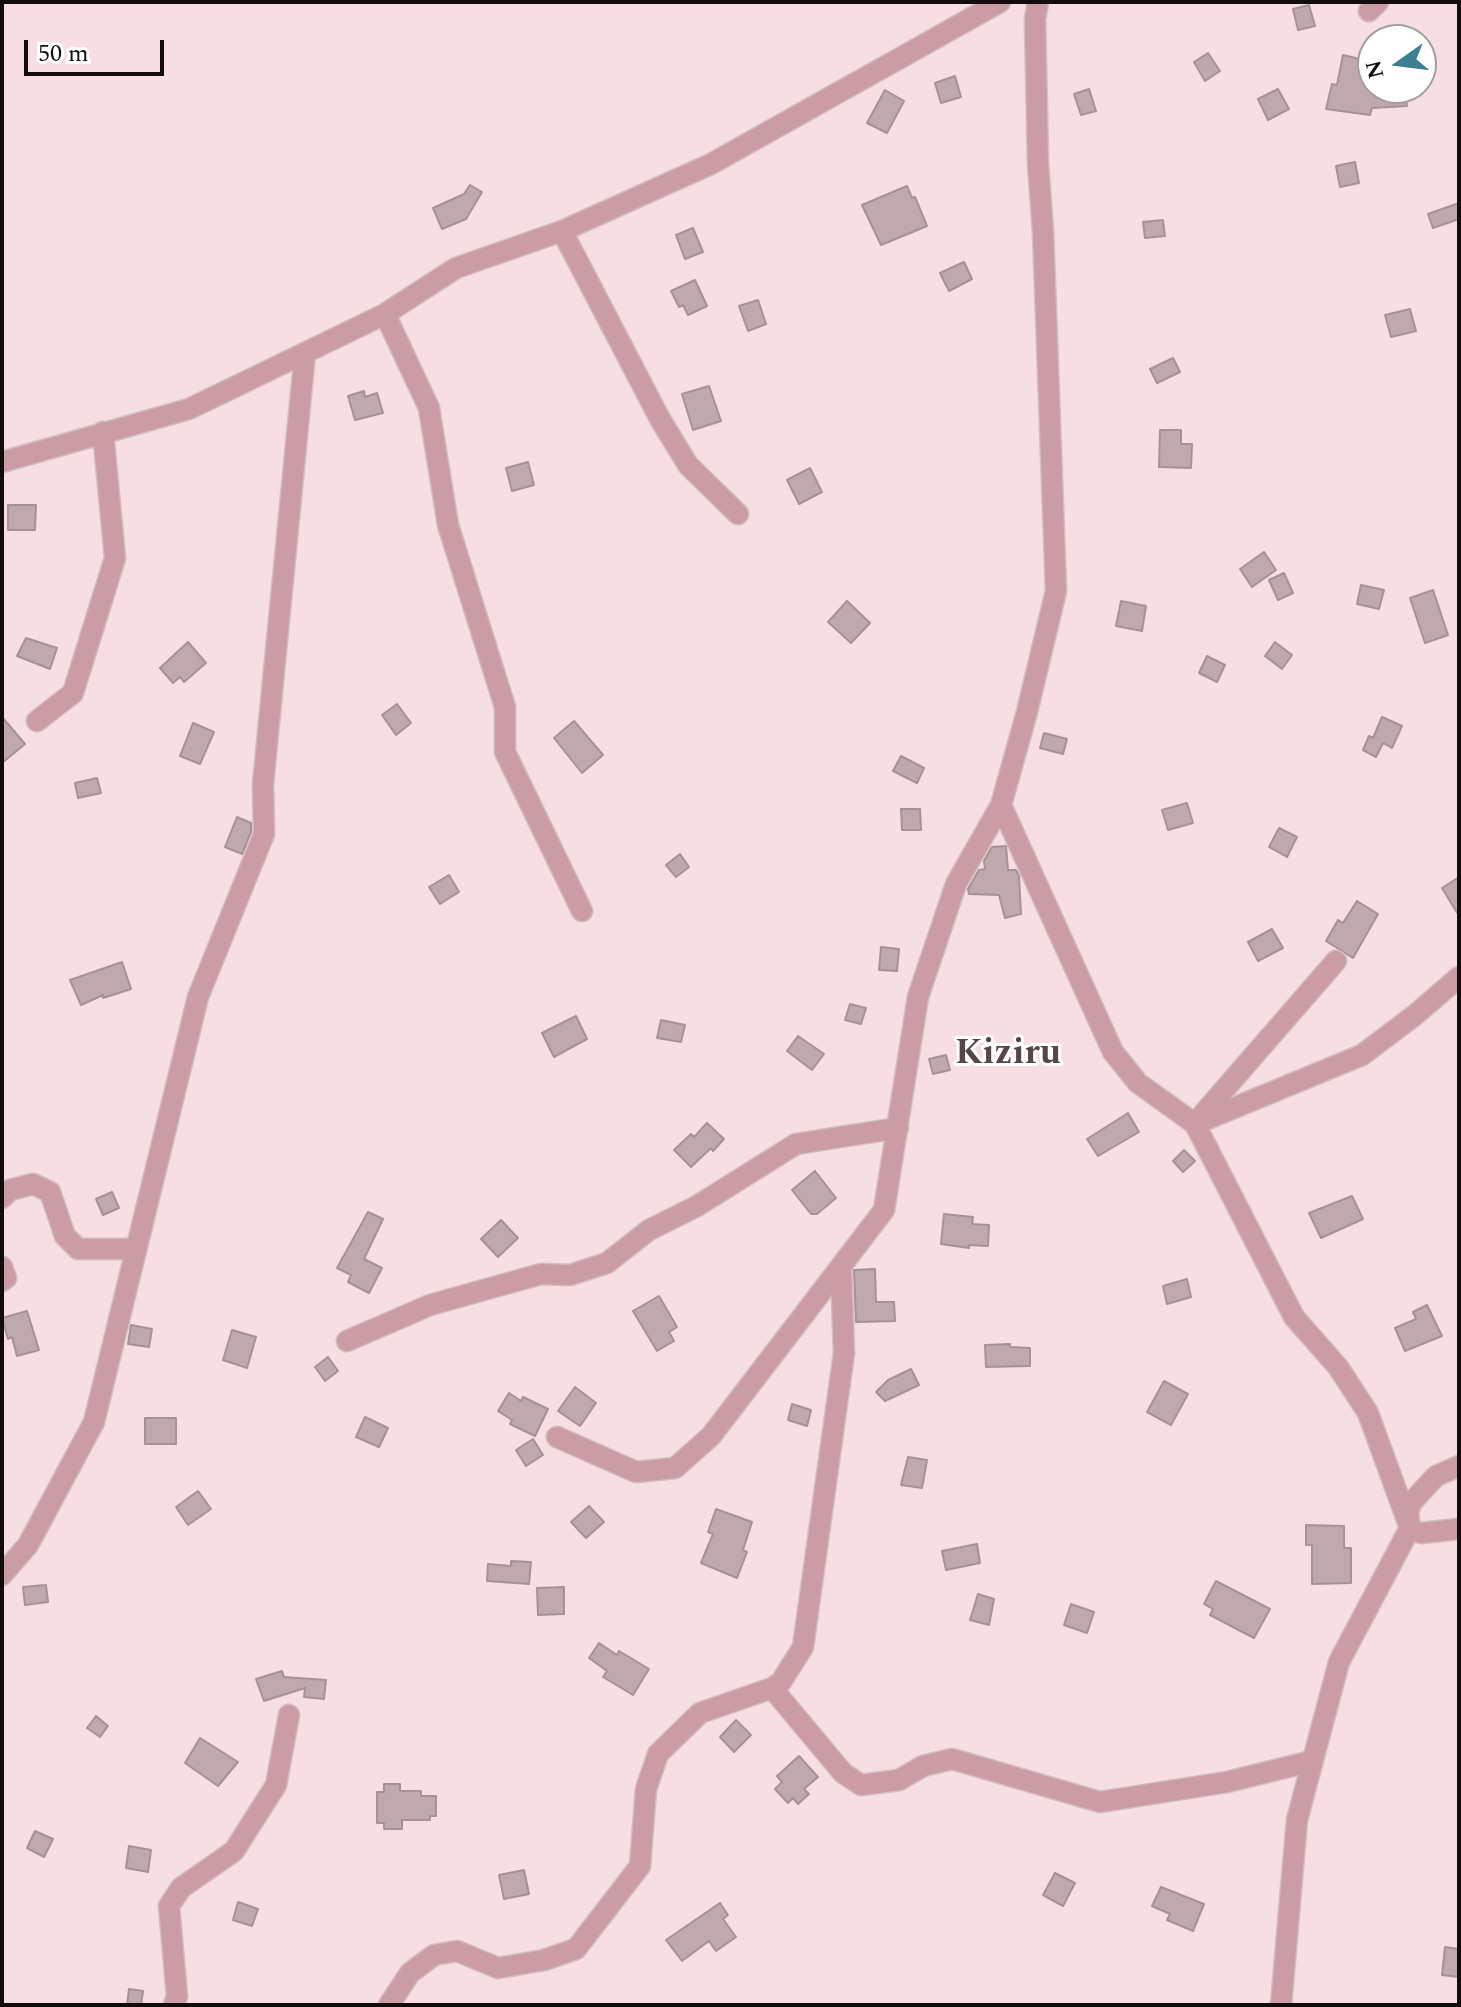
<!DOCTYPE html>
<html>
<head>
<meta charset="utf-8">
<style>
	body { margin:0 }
	#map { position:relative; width:1461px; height:2007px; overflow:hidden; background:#f6dee2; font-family:Spectral,serif }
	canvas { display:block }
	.frame { position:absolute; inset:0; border:4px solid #130c0d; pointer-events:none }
	.north { position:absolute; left:1357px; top:24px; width:80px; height:80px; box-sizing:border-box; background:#fff; border:2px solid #a19e9e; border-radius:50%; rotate:256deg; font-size:22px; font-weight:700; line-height:32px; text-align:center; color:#130c0d }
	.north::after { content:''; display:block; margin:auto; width:28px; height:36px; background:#3e7f91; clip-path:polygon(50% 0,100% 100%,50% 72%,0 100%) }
	.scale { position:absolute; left:24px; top:40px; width:140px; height:36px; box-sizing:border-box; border:4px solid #130c0d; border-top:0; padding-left:10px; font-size:24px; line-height:28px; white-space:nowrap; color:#130c0d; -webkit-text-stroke:6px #fff; paint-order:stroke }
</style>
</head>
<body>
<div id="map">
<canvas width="1461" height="2007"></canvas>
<div class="frame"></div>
<div class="north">N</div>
<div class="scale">50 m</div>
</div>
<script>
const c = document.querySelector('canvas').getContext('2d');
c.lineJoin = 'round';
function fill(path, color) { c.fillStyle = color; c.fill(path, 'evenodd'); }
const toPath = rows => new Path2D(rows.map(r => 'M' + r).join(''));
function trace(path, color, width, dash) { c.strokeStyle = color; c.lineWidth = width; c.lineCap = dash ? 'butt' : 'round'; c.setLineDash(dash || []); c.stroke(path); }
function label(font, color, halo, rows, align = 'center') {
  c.font = font + ' Spectral,serif'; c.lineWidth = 6; c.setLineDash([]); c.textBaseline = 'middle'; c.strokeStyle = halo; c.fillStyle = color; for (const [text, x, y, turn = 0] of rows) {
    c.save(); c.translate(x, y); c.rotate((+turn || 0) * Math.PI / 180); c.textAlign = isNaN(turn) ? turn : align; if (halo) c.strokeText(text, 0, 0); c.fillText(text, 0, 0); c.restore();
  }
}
const building = toPath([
	[1309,5,1315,26,1298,30,1293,9,1309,5],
	[1208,53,1220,71,1205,81,1194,62,1208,53],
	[1343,55,1373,62,1373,94,1405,92,1407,106,1372,108,1370,115,1326,109,1332,84,1337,85,1343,55],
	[955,76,961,97,941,103,935,83,955,76],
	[1089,89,1096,111,1081,115,1074,94,1089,89],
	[1278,89,1289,109,1268,120,1258,99,1278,89],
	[885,90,904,101,887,133,867,123,885,90],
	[1355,162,1359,183,1340,187,1336,166,1355,162],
	[470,185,482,192,466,219,442,229,433,208,464,194,470,185],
	[907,186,912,198,915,197,927,226,881,245,862,205,907,186],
	[1459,203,1459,219,1433,228,1428,214,1459,203],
	[1163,220,1165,236,1145,238,1143,222,1163,220],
	[693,228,703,252,685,259,676,235,693,228],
	[964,262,972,279,949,291,940,273,964,262],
	[695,280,707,306,688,315,683,305,679,307,671,291,695,280],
	[758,300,766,324,748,331,739,306,758,300],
	[1410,309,1416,331,1391,337,1385,315,1410,309],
	[1173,358,1180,372,1157,383,1150,369,1173,358],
	[709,386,721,421,693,430,682,394,709,386],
	[364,391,365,397,377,393,383,413,355,420,348,396,364,391],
	[1160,430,1181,430,1181,444,1192,444,1191,468,1159,467,1160,430],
	[528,462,534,485,512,491,506,468,528,462],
	[810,468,822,492,799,504,787,480,810,468],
	[8,505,36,505,35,530,8,530,8,505],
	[1264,552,1276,570,1252,587,1240,569,1264,552],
	[1284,573,1293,593,1278,600,1269,580,1284,573],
	[1361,585,1384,590,1379,609,1357,604,1361,585],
	[1433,590,1448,635,1425,643,1410,598,1433,590],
	[847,601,870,623,851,643,828,622,847,601],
	[1121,601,1146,606,1142,631,1116,626,1121,601],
	[26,638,57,648,50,669,17,656,26,638],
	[188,642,206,663,184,682,180,677,173,683,160,668,188,642],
	[1275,642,1292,655,1282,669,1265,656,1275,642],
	[1207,656,1225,665,1217,682,1199,673,1207,656],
	[397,704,411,723,396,735,382,715,397,704],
	[2,717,25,744,2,763,2,717],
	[1382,717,1402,726,1392,748,1383,743,1376,757,1363,750,1369,736,1373,738,1382,717],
	[574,721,603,755,582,773,554,738,574,721],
	[193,723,214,732,200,764,180,756,193,723],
	[1044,733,1067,739,1063,754,1040,748,1044,733],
	[901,756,924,768,917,783,893,771,901,756],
	[97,778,101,793,78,798,75,783,97,778],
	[1187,803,1193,823,1168,830,1162,810,1187,803],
	[901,809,920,809,921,830,902,830,901,809],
	[237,817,251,823,251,832,242,854,225,847,237,817],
	[1279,828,1297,837,1287,857,1269,847,1279,828],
	[1006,846,1008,870,1016,870,1019,876,1021,914,1005,918,999,895,969,894,968,889,979,870,985,869,984,861,992,847,1006,846],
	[680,854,689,867,676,877,666,865,680,854],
	[449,875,459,892,440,904,429,887,449,875],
	[1459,877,1459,916,1442,888,1459,877],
	[1357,901,1378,914,1353,958,1326,941,1338,920,1343,923,1357,901],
	[1272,929,1283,948,1258,961,1248,942,1272,929],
	[881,947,899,949,897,971,879,970,881,947],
	[122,962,131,989,103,998,103,995,81,1005,70,980,122,962],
	[850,1004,866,1008,861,1024,845,1020,850,1004],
	[576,1016,587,1039,554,1057,542,1033,576,1016],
	[661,1020,685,1025,681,1042,657,1038,661,1020],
	[798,1036,824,1054,812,1070,787,1051,798,1036],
	[946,1055,950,1070,933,1074,929,1059,946,1055],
	[1128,1113,1139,1132,1098,1156,1087,1139,1128,1113],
	[707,1123,724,1139,713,1151,711,1148,691,1167,674,1150,691,1134,694,1137,707,1123],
	[1184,1150,1195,1161,1183,1172,1173,1161,1184,1150],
	[815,1171,836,1198,817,1214,811,1214,792,1190,815,1171],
	[112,1192,119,1208,103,1215,96,1199,112,1192],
	[1352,1196,1363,1219,1321,1238,1309,1213,1352,1196],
	[368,1212,383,1219,364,1259,382,1268,369,1293,348,1282,351,1275,337,1268,368,1212],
	[944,1214,973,1217,972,1224,989,1225,988,1246,969,1245,969,1248,941,1244,944,1214],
	[501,1220,518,1238,498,1257,481,1239,501,1220],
	[875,1269,876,1302,894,1302,895,1321,856,1322,854,1270,875,1269],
	[1187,1279,1191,1297,1167,1304,1163,1286,1187,1279],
	[659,1296,677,1327,669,1332,674,1341,657,1351,633,1311,659,1296],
	[1427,1305,1442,1336,1405,1351,1395,1328,1416,1319,1413,1312,1427,1305],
	[27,1311,39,1350,17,1356,12,1337,8,1339,2,1318,27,1311],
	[131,1325,152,1329,149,1347,128,1344,131,1325],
	[232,1330,256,1337,247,1368,223,1360,232,1330],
	[1010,1344,1010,1347,1030,1348,1030,1366,986,1367,985,1345,1010,1344],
	[328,1357,338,1371,325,1381,315,1367,328,1357],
	[911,1369,919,1385,885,1401,876,1392,888,1380,911,1369],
	[1164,1381,1188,1394,1171,1425,1147,1412,1164,1381],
	[575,1387,596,1403,580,1426,558,1411,575,1387],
	[509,1393,521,1401,523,1397,548,1409,535,1436,510,1424,512,1420,498,1411,509,1393],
	[792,1404,811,1410,807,1426,788,1420,792,1404],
	[365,1417,388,1428,379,1447,356,1437,365,1417],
	[145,1418,176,1418,176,1444,145,1444,145,1418],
	[533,1439,543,1455,526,1466,516,1450,533,1439],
	[908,1457,927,1460,922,1488,901,1485,908,1457],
	[198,1491,211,1509,188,1525,176,1507,198,1491],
	[589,1506,604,1522,586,1538,571,1522,589,1506],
	[716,1509,752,1522,743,1550,747,1552,737,1578,701,1563,713,1534,708,1532,716,1509],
	[1306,1525,1344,1526,1344,1548,1351,1548,1351,1583,1312,1584,1312,1545,1306,1545,1306,1525],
	[977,1544,980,1563,946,1570,942,1551,977,1544],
	[511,1561,531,1562,529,1584,487,1581,488,1564,511,1566,511,1561],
	[1216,1581,1270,1609,1254,1638,1210,1615,1213,1609,1204,1604,1216,1581],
	[46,1585,48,1602,25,1605,23,1587,46,1585],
	[564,1587,564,1614,538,1615,537,1588,564,1587],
	[978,1594,994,1599,989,1625,970,1620,978,1594],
	[1071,1604,1094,1612,1087,1633,1064,1625,1071,1604],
	[599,1643,617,1655,619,1651,649,1669,633,1695,603,1677,607,1671,589,1658,599,1643],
	[282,1671,284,1677,326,1680,324,1699,304,1697,305,1688,264,1701,256,1679,282,1671],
	[96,1716,108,1726,100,1737,87,1728,96,1716],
	[736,1720,751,1735,734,1752,720,1737,736,1720],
	[200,1738,238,1762,218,1786,185,1763,200,1738],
	[799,1756,818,1777,804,1789,809,1794,798,1804,793,1798,788,1803,775,1789,782,1782,777,1776,799,1756],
	[384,1784,400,1784,400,1791,421,1791,421,1796,436,1796,436,1816,430,1816,430,1820,402,1820,402,1829,384,1829,384,1823,377,1823,377,1792,384,1792,384,1784],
	[35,1831,53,1839,44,1857,27,1848,35,1831],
	[129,1846,151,1850,148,1872,126,1868,129,1846],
	[524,1870,529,1894,504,1899,499,1875,524,1870],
	[1055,1873,1075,1883,1063,1906,1043,1895,1055,1873],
	[1161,1887,1204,1904,1193,1931,1167,1920,1170,1914,1152,1906,1161,1887],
	[238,1902,258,1909,252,1926,233,1920,238,1902],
	[720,1903,728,1915,723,1919,736,1937,716,1951,709,1941,682,1961,666,1940,720,1903],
	[1445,1947,1459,1949,1459,1977,1442,1975,1445,1947],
	[129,1989,143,1991,141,2005,127,2005,129,1989]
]);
const street = toPath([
	[1369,11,1378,2],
	[562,231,660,419,688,465,738,514],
	[385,314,429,408,448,525,505,707,505,752,582,911],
	[2,462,189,409,385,314,456,268,562,231,711,164,1000,2],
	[37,721,73,693,115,558,103,432],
	[1001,805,1113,1052,1138,1083,1195,1124,1294,1317,1338,1367,1368,1413,1410,1528,1339,1662,1297,1820,1281,2005],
	[1197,1121,1336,961],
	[1195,1124,1362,1055,1415,1015,1459,977],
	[2,1198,10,1190,33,1184,50,1192,65,1236,78,1249,136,1249],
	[2,1267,6,1278,2,1281],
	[347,1341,430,1305,541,1274,570,1275,607,1263,649,1230,697,1206,796,1144,898,1128],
	[557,1437,636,1472,675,1468,711,1436,884,1210,918,997,956,884,1001,805,1027,712,1056,591,1043,231,1038,164,1035,19,1038,2],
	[1459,1466,1436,1476,1411,1503,1408,1513,1410,1528,1414,1531,1421,1533,1459,1529],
	[2,1575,28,1545,94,1422,198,997,264,834,263,784,305,353],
	[772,1688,843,1773,861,1785,899,1780,923,1766,952,1759,1100,1802,1227,1782,1312,1761],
	[174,2005,177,1996,169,1906,181,1888,234,1851,276,1785,289,1715],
	[389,2005,410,1973,434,1955,457,1951,498,1968,544,1960,576,1949,640,1866,646,1789,658,1754,700,1713,772,1688,781,1682,803,1647,844,1353,841,1268]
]);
const quarterNames = [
	["Kiziru",1008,1056]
];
fill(building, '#bfa9ac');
trace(building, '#a69194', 2);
trace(street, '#d2bcc0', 23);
trace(street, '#cb9ca4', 20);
label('bold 36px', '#574547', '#fff', quarterNames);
</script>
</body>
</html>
